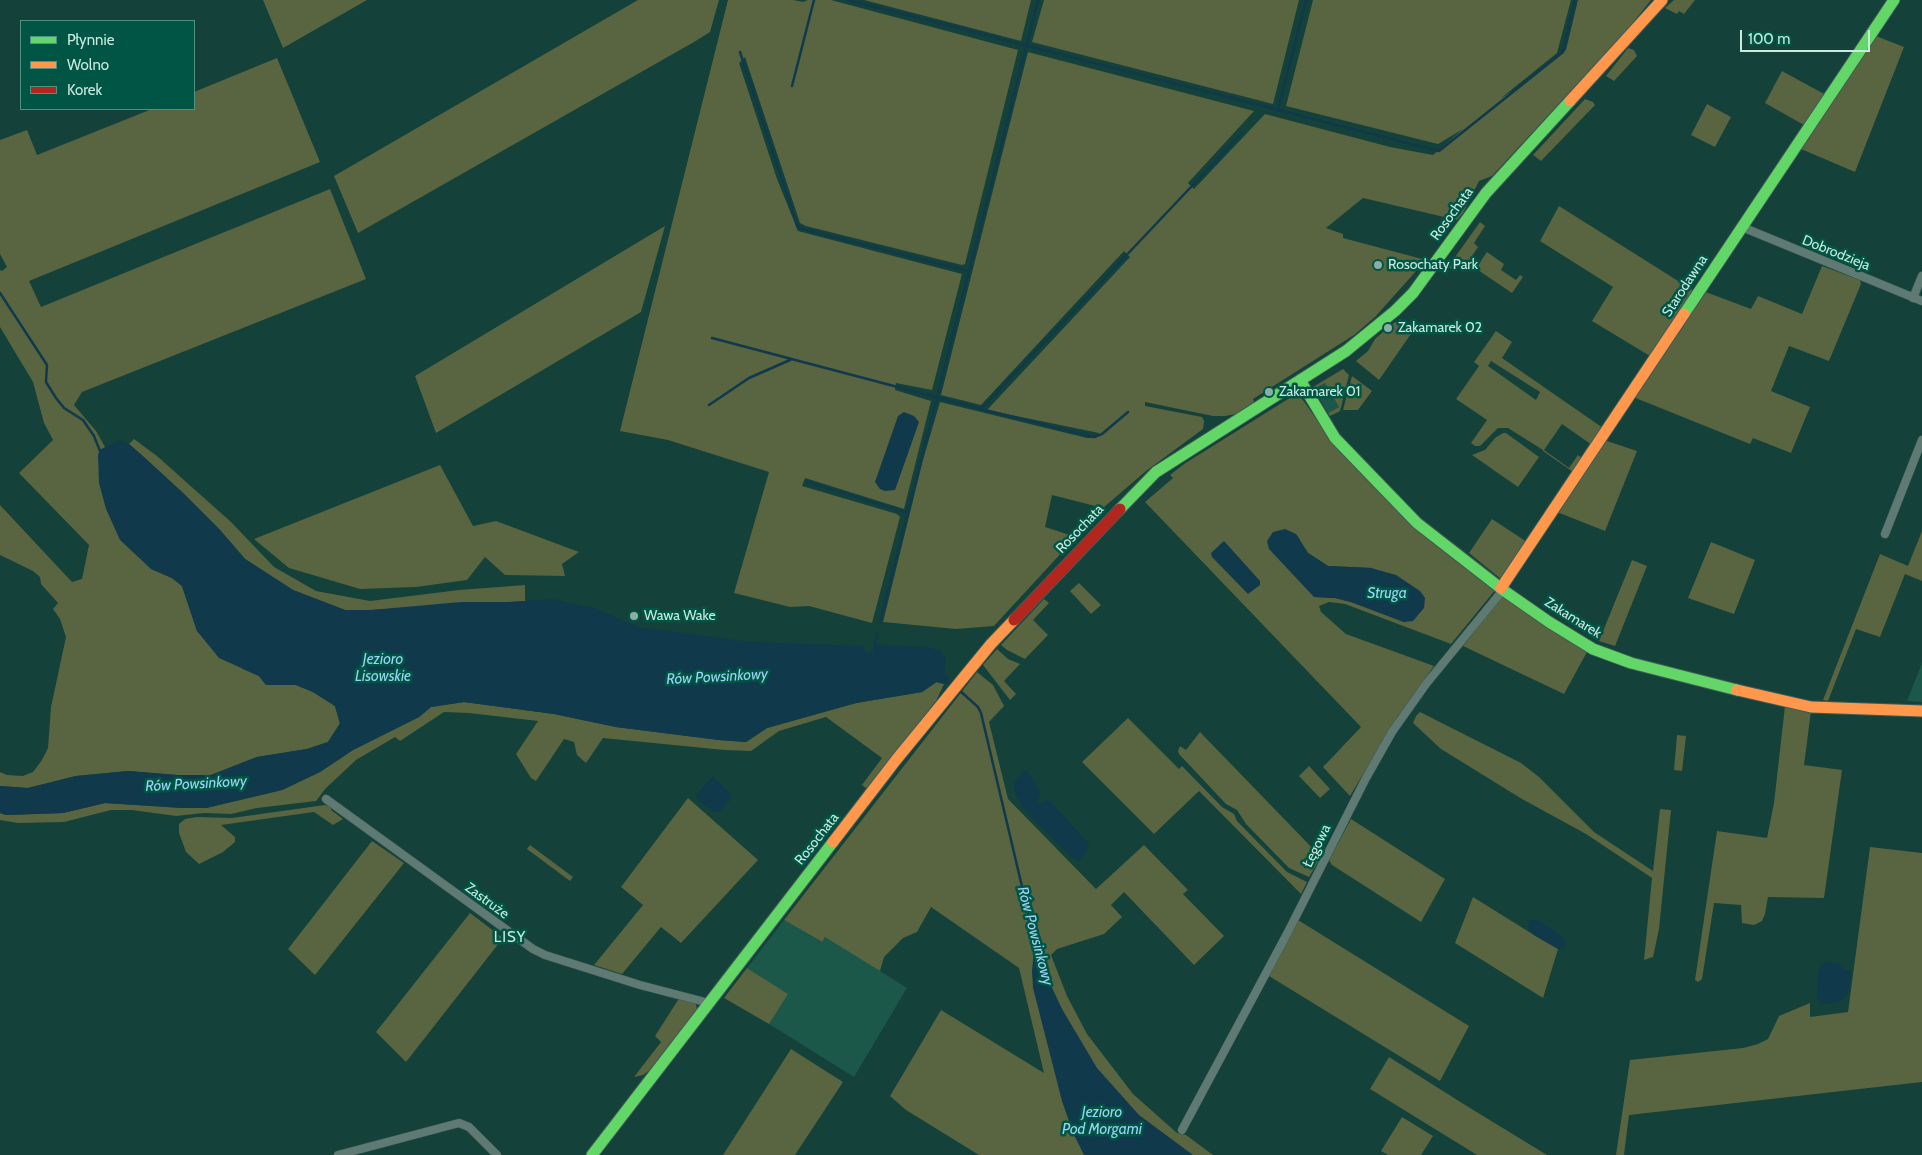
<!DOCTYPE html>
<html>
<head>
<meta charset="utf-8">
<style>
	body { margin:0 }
	#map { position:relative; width:1922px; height:1155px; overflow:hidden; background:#144139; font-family:Cabin,sans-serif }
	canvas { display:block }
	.legend { position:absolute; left:20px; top:20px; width:175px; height:90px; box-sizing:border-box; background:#005545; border:1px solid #509183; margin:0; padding:6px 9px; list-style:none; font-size:15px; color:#c8eadf }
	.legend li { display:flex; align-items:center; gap:10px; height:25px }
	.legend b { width:25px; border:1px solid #509183 }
	.scale { position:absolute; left:1740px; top:30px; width:130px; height:22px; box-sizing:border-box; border:2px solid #c8eadf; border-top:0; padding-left:6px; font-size:15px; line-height:18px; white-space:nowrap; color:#c8eadf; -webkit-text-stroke:4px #005545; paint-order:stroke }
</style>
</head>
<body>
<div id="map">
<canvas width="1922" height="1155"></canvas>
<ul class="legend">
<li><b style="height:6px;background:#63d668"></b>Płynnie</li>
<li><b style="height:6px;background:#ff974d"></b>Wolno</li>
<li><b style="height:6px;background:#b3261e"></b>Korek</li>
</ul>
<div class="scale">100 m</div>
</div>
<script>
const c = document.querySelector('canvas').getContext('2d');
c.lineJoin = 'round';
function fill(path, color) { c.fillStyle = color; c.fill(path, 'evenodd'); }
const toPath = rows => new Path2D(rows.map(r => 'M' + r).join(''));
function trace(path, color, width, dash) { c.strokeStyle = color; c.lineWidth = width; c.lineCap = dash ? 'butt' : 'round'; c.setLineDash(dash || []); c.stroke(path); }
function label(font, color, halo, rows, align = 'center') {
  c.font = font + ' Cabin,sans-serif'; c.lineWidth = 5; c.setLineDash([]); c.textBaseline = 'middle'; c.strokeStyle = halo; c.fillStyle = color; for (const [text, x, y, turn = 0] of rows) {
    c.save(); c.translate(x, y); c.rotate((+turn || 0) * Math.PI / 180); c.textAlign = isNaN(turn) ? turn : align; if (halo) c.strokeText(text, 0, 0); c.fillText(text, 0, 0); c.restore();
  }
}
const built = toPath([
	[1325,383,1339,407,1328,413,1314,389],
	[1922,663,1922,702,1907,701],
	[784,920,821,942,825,936,907,988,854,1077,769,1024,787,994,747,968]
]);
const green = toPath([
	[263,0,367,0,283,48],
	[638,0,719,0,710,32,694,42,358,233,334,176],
	[728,0,793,0,803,2,808,0,831,0,1018,50,965,264,962,265,806,226,800,223,745,57,739,63,777,179,798,231,962,274,932,390,896,383,895,390,931,401,904,509,805,478,802,486,897,514,900,517,872,623,809,606,790,607,734,593,769,472,668,440,620,431],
	[864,0,1031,0,1021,41],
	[1044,0,1299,0,1273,104,1032,42],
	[1313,0,1571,0,1557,53,1500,99,1525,83,1566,50,1578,0,1651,0,1627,30,1492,176,1479,181,1463,213,1457,220,1363,198,1326,228,1343,234,1343,238,1426,260,1375,317,1354,335,1253,399,1254,402,1236,414,1225,416,1213,416,1145,402,1145,406,1202,417,1204,421,1203,429,1146,471,1103,508,1052,495,1045,527,1076,537,994,626,956,629,883,622,923,460,940,402,1087,438,1096,438,1099,433,987,410,1130,257,1124,251,981,405,941,395,1028,52,1254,111,1188,183,1194,189,1265,114,1390,147,1433,155,1463,129,1438,144,1286,106],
	[1674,0,1695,0,1684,14,1679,11,1677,14,1665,8],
	[1876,36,1904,47,1855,172,1801,149],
	[1628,48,1634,50,1637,56,1614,81,1606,76],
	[277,58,320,162,29,281,41,307,330,189,366,279,82,392,74,405,96,431,105,447,100,450,151,569,172,578,182,586,197,631,243,669,259,676,266,685,296,685,313,692,335,706,340,723,328,742,307,749,257,757,211,775,177,775,128,771,76,776,28,788,0,786,0,772,7,775,23,776,33,772,42,760,48,748,51,707,66,637,60,619,53,609,58,603,41,584,40,577,33,571,0,555,0,505,72,582,82,579,89,545,19,473,53,440,44,423,33,382,0,327,0,270,2,271,7,267,0,254,0,140,27,130,37,155,152,109,194,109,194,92],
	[1782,71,1826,95,1804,125,1765,103],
	[1585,99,1593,102,1595,105,1541,161,1533,155],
	[1707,104,1731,117,1715,147,1691,135],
	[1559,206,1694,291,1650,356,1592,321,1613,287,1540,241],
	[1480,222,1485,226,1474,243,1478,247,1470,259,1478,265,1487,252,1504,264,1501,270,1516,280,1520,275,1523,277,1512,293,1463,260,1455,271,1448,267],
	[665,226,641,312,436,433,415,376],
	[1822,266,1860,280,1861,284,1829,361,1789,346,1771,391,1810,407,1791,453,1753,438,1750,444,1633,397,1703,291,1751,309,1758,296,1802,314],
	[1400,319,1412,327,1413,331,1379,380,1356,361,1368,351,1375,339,1384,331,1386,333,1392,327,1391,325],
	[1496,331,1512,342,1502,358,1603,428,1592,445,1562,424,1544,450,1569,468,1578,455,1583,459,1573,472,1543,451,1543,450,1508,428,1498,428,1480,446,1475,446,1471,443,1487,420,1456,399,1479,366,1474,362],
	[1491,361,1540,392,1536,400,1488,366],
	[1343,369,1349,375,1340,411,1330,416,1328,413,1339,407,1325,383,1314,389,1313,387],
	[1352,376,1372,391,1358,410,1343,410],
	[1296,394,1300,396,1339,451,1422,532,1496,589,1451,644,1345,604,1329,602,1319,606,1321,612,1346,634,1434,666,1396,719,1350,796,1323,767,1361,727,1145,502,1173,478,1170,475,1184,464],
	[1296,534,1308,553,1328,566,1371,568,1404,622,1351,602,1335,598,1314,597],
	[1503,433,1506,433,1539,457,1518,487,1472,455,1485,450,1495,438],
	[134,439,157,456,231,522,274,567,316,591,370,601,459,590,525,585,525,601,371,610,345,610,293,590,245,559,220,530,183,493,129,444],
	[1604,440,1637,451,1605,531,1557,512],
	[440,465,473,526,496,521,579,552,562,564,565,576,505,575,485,557,467,580,416,587,360,589,289,568,254,539],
	[1492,519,1527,542,1501,579,1469,553],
	[1922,531,1922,581,1905,574,1880,637,1856,629,1828,701,1823,700,1880,554,1908,566],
	[1711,542,1755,560,1734,614,1688,598],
	[1632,560,1647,566,1615,646,1599,641],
	[1079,583,1101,605,1091,614,1070,591],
	[1503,595,1587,652,1564,694,1463,646],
	[1044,599,1049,603,1033,620,1048,635,1025,659,1007,650,1001,645],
	[997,649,1008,659,1020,664,1004,681,1016,694,1010,700,983,665],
	[977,672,993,685,1004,706,989,722,1008,799,1096,889,1144,845,1188,890,1183,894,1224,936,1194,965,1124,892,1111,905,1122,917,1104,934,1057,949,1051,955,1067,996,1087,1034,1133,1094,1177,1133,1186,1135,1213,1155,979,1155,906,1110,890,1096,941,1010,1044,1073,1019,968,931,907,917,932,903,938,884,957,880,971,825,937,822,942,784,920],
	[937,682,944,684,936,701,867,789,862,785,882,758,826,717,779,731,751,751,724,750,603,738,586,763,577,755,574,742,564,739,536,781,531,778,516,754,538,721,469,713,444,712,400,741,395,737,356,760,325,789,316,801,257,808,231,814,204,813,176,816,132,810,111,810,64,822,18,823,0,820,0,813,6,815,63,813,105,803,183,808,206,808,282,790,320,772,353,750,419,717,431,707,464,702,554,714,616,727,719,740,746,742,767,728,856,703,922,692],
	[1785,706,1811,711,1804,765,1842,770,1824,898,1768,897,1765,914,1762,921,1754,925,1742,923,1741,905,1714,903,1702,979,1698,982,1695,980,1717,831,1767,838,1774,803],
	[1420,712,1521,763,1539,777,1594,832,1653,871,1660,809,1671,810,1659,929,1653,957,1644,960,1652,878,1586,834,1522,799,1441,749,1413,723,1416,716],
	[1128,718,1179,769,1182,766,1222,807,1234,814,1237,821,1287,872,1307,882,1301,894,1199,791,1154,834,1082,762],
	[1200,732,1321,857,1309,877,1289,868,1246,824,1237,810,1226,804,1179,754,1178,751,1180,746,1186,750],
	[1677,735,1686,736,1682,771,1674,770],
	[1309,766,1330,789,1320,798,1299,776],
	[688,798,758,860,681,943,661,927,622,974,594,965,643,905,621,887],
	[325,805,332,807,331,810,343,819,333,825,314,812,221,825,235,837,235,842,223,852,199,864,186,852,179,833,179,824,185,819,197,817,232,818],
	[1351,819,1445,879,1421,922,1332,865,1329,860],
	[372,841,404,863,315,975,288,949],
	[530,845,573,877,570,881,527,849],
	[1870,847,1922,853,1922,1082,1629,1115,1624,1155,1616,1155,1630,1060,1743,1048,1758,1044,1768,1039,1779,1016,1810,1003,1810,1017,1848,1012],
	[1473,897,1534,935,1558,949,1543,998,1455,943],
	[470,913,503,938,406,1062,376,1032],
	[1298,920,1469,1026,1440,1081,1269,976],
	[747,968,788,994,769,1024,724,998],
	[680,997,695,1001,697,1009,696,1014,651,1069,643,1075,634,1077,661,1042,655,1036],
	[791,1049,843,1082,795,1155,723,1155],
	[1389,1057,1470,1108,1547,1155,1477,1155,1370,1089],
	[1402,1117,1433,1136,1421,1155,1388,1155,1381,1151]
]);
const water = toPath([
	[904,412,914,416,919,422,895,490,885,491,880,489,875,482,898,416],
	[120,440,129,444,143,456,183,493,220,530,245,559,293,590,345,610,371,610,461,602,511,602,553,599,595,608,638,627,750,642,863,646,866,652,869,652,873,651,873,645,927,647,941,651,946,659,944,672,949,678,944,684,936,682,922,692,856,703,767,728,746,742,719,740,616,727,554,714,464,702,431,707,419,717,353,750,320,772,282,790,206,808,183,808,105,803,63,813,6,815,0,813,0,786,28,788,76,776,128,771,177,775,211,775,257,757,307,749,328,742,340,724,335,706,313,692,296,685,266,685,259,676,219,658,197,631,182,586,172,578,151,569,120,540,106,509,99,483,98,455,100,450],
	[1285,529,1296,534,1308,553,1328,566,1371,568,1396,575,1420,591,1425,598,1424,608,1413,621,1404,622,1351,602,1335,598,1314,597,1269,549,1267,541,1273,532],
	[1224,541,1260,581,1260,585,1248,594,1212,557,1211,553],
	[1024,771,1028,772,1040,792,1040,796,1036,803,1040,804,1047,800,1051,802,1089,844,1088,851,1078,861,1073,859,1038,824,1024,809,1017,797,1014,789,1015,781],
	[713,776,731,795,731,799,719,812,712,811,695,797],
	[1532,919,1540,921,1562,937,1566,943,1564,948,1558,949,1534,935,1529,929,1528,924],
	[1039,948,1048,979,1062,1009,1097,1068,1139,1115,1193,1155,1084,1155,1073,1133,1062,1101,1033,988,1032,971,1034,950],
	[1827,962,1839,964,1843,969,1851,971,1849,992,1841,1001,1831,1004,1820,1004,1817,998,1818,973,1821,964]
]);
const stream = toPath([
	[848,0,1439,151,1563,52,1575,0],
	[740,52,798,228,968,271],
	[792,86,814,0],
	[1278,110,1306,0],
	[0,293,47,365,46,382,56,398,64,408,83,420,94,436,100,451],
	[712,338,981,409,1242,133],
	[709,405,749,378,790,360],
	[981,409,1094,437,1102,434,1128,412],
	[807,482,908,513],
	[880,622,1038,0],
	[875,646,877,633],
	[943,680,953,686],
	[958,689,978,707,981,713,1037,950]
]);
const street = toPath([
	[1742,227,1922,301],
	[1913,298,1922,276],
	[1885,534,1922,440],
	[326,799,533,949,545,955,640,985,709,1003],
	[1182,1130,1288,932,1366,778,1392,732,1426,684,1503,590],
	[338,1155,459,1123,469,1127,497,1155]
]);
const fast = toPath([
	[1684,314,1894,0],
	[1300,380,1335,438,1417,523,1503,590,1549,622,1593,649,1631,663,1737,690],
	[1120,509,1156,472,1346,351,1395,311,1413,293,1486,193,1570,101],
	[592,1155,833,842]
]);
const slow = toPath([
	[1570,101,1662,0],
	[1501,588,1684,314],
	[1737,690,1811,707,1922,711],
	[833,842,896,760,991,644,1014,620]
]);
const jam = toPath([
	[1014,620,1120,509]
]);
const markers = [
	[1378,265,5,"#89afa5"],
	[1388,328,5,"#89afa5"],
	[1269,392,5,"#89afa5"],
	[634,616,5,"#89afa5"]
];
const streetNames = [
	["Rosochata",1452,214,-54],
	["Dobrodzieja",1836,253,22],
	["Starodawna",1685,286,-57],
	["Rosochata",1080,529,-46],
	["Zakamarek",1573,618,32],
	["Rosochata",817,839,-52],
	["Łęgowa",1317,846,-64],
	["Zastruże",487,901,36]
];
const poiNames = [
	["Rosochaty Park",1388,265],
	["Zakamarek 02",1398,328],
	["Zakamarek 01",1279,392],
	["Wawa Wake",644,616]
];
const waterNames = [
	["Struga",1387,594],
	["Jezioro",383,660],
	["Lisowskie",383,677],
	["Rów Powsinkowy",717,677,-3],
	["Rów Powsinkowy",196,784,-3],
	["Rów Powsinkowy",1035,936,75],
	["Jezioro",1102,1113],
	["Pod Morgami",1102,1130]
];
const neighbourhoodNames = [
	["LISY",510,938]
];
fill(built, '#1b584a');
fill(green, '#596440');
fill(water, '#103a4b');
trace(stream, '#103a4b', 2.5);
trace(street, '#3f5c56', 9);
trace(fast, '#3f5c56', 13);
trace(slow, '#3f5c56', 13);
trace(jam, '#3f5c56', 13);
trace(street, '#5e7a73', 8);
trace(fast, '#63d668', 11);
trace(slow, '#ff974d', 11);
trace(jam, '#b3261e', 11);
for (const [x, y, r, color] of markers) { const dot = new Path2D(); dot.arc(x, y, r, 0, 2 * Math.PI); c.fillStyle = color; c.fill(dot); trace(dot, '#005545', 2); }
label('14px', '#c8eadf', '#005545', streetNames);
label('14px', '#c8eadf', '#005545', poiNames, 'left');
label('italic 15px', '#9ad3f5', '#005545', waterNames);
c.letterSpacing = '1px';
label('15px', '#c8eadf', '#005545', neighbourhoodNames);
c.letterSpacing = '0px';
</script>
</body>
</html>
